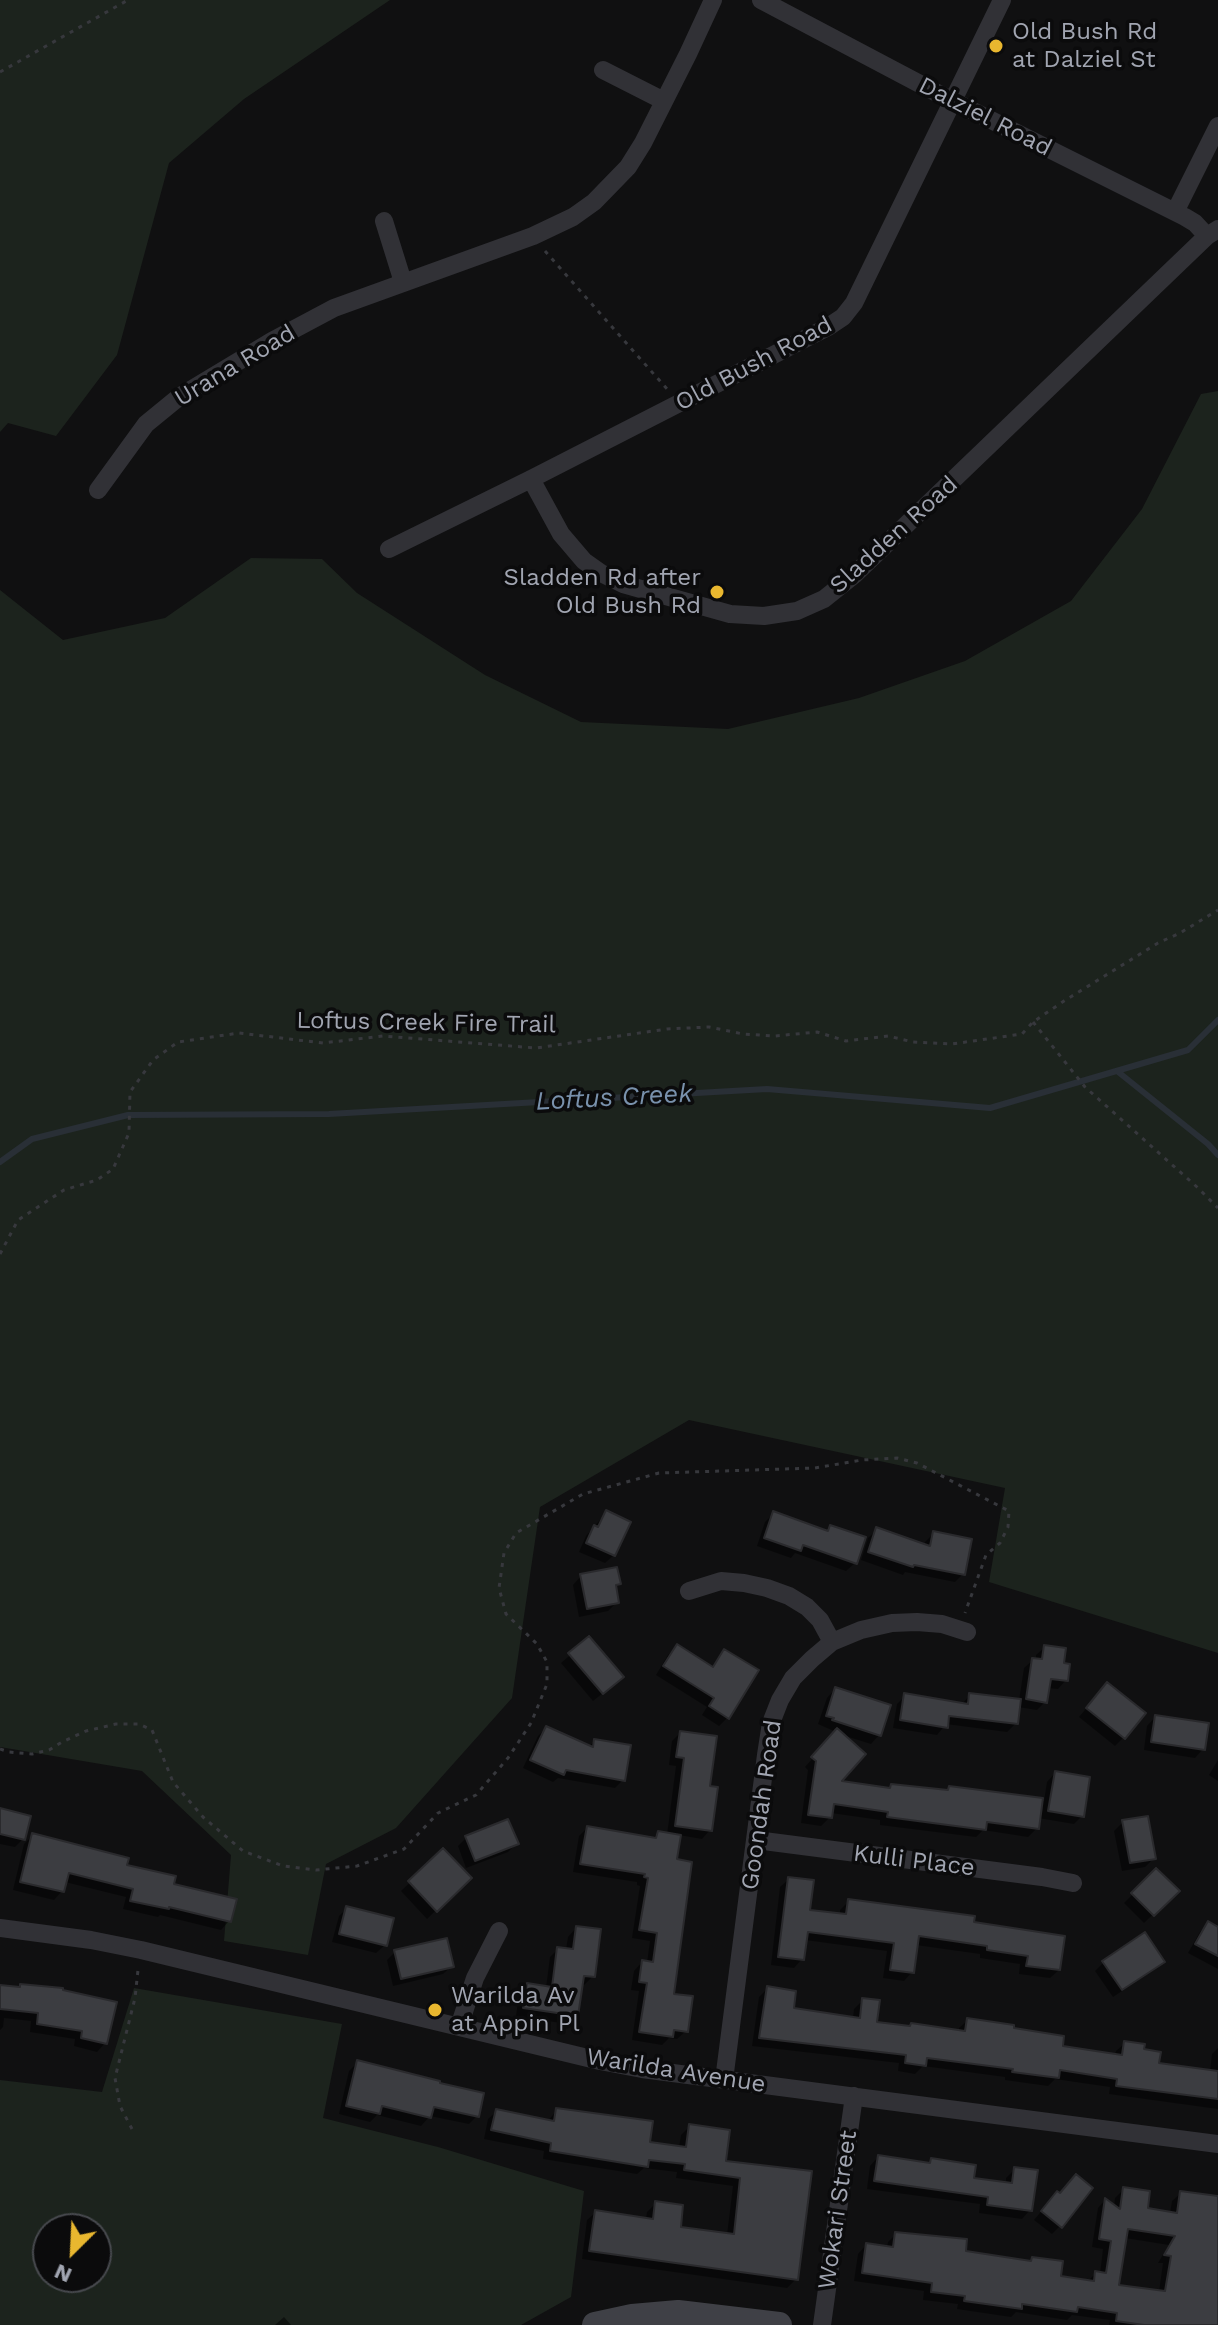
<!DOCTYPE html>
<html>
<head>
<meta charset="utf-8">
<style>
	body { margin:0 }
	#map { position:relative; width:1218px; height:2325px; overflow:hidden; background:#101011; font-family:"Work Sans",sans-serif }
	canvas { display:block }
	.north { position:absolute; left:32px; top:2213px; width:80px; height:80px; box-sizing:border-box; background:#0b0b0c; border:2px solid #47494e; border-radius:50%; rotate:204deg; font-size:22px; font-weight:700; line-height:32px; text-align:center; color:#a1a5b1 }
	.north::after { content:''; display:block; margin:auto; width:28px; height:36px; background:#e9b72f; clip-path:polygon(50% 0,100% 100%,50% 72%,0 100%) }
</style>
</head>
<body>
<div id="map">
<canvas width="1218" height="2325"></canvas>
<div class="north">N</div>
</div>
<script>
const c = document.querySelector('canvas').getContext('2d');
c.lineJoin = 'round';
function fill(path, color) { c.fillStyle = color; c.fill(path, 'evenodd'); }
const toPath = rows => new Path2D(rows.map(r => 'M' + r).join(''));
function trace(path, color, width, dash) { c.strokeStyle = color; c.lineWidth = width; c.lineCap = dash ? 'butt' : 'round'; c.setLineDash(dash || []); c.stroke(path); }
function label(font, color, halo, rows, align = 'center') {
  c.font = font + ' "Work Sans",sans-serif'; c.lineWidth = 7; c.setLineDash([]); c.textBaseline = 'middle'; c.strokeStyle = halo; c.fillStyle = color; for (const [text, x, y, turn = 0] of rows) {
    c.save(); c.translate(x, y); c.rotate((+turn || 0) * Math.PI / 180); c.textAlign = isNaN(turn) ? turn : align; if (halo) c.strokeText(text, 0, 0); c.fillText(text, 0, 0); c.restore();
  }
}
const green = toPath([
	[0,0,390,0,244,99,169,163,117,355,56,436,8,423,0,432],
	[1218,391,1218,1653,989,1582,1005,1488,689,1420,540,1507,512,1698,396,1828,326,1864,308,1955,224,1941,231,1855,142,1771,0,1747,0,590,63,640,165,618,251,558,322,559,357,593,485,675,581,722,728,729,859,698,965,661,1071,601,1142,509,1201,394],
	[134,1988,342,2024,323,2118,438,2147,584,2191,571,2297,521,2325,0,2325,0,2080,102,2092],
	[48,2229,96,2229,96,2277,48,2277]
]);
const shadow = toPath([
	[607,1512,614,1555,605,1563,579,1552,586,1536],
	[774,1513,826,1532,831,1527,855,1563,846,1571,795,1553,791,1558,757,1546,765,1522],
	[877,1530,924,1546,925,1542,933,1534,963,1574,955,1582,905,1572,903,1575,861,1560,868,1538],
	[581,1576,618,1584,614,1588,617,1602,608,1611,579,1617,573,1585],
	[589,1639,613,1685,593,1701,561,1663],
	[677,1646,711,1668,724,1651,728,1717,719,1726,702,1715,707,1707,656,1675,668,1655],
	[1045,1647,1062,1665,1066,1680,1058,1689,1047,1688,1045,1702,1037,1710,1018,1707,1016,1723,1007,1732,946,1724,937,1735,893,1728,897,1704,905,1696,961,1705,970,1695,1019,1701,1024,1668,1033,1660,1036,1660,1036,1655],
	[835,1689,879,1735,871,1744,839,1734,838,1783,888,1790,892,1786,946,1792,950,1788,1044,1801,1047,1782,1055,1773,1082,1816,1074,1824,1038,1818,1037,1828,1028,1837,983,1830,976,1837,880,1825,880,1820,831,1813,830,1817,821,1826,801,1823,808,1770,805,1767,836,1732,818,1724,827,1698],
	[1099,1693,1123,1738,1115,1746,1079,1717],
	[1155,1717,1203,1749,1195,1758,1144,1750,1147,1726],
	[546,1728,588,1747,595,1741,623,1780,615,1788,558,1778,553,1782,523,1768,538,1736],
	[680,1733,708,1788,710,1830,702,1839,679,1835,675,1861,672,1995,686,2031,677,2039,669,2038,662,2045,632,2040,639,1991,631,1990,634,1971,642,1962,647,1963,650,1941,632,1938,640,1886,637,1885,637,1882,573,1872,579,1836,587,1828,652,1839,658,1833,667,1835,676,1766,669,1765,672,1741],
	[1218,1760,1218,1781,1209,1775],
	[0,1810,23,1839,15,1847,0,1844],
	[1123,1822,1154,1858,1145,1867,1122,1871,1114,1831],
	[33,1835,172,1885,229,1921,221,1930,160,1915,158,1917,123,1909,126,1897,65,1882,62,1891,54,1900,13,1890,24,1844],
	[466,1838,516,1844,508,1852,466,1868,458,1846],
	[443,1851,469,1878,427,1919,401,1891],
	[1156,1871,1177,1891,1144,1923,1124,1903],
	[789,1879,808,1911,840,1916,840,1910,849,1901,971,1924,1059,1970,1050,1978,1019,1974,1020,1964,980,1958,980,1954,916,1945,912,1972,904,1981,883,1978,887,1951,805,1940,802,1959,794,1968,771,1965,780,1887],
	[347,1908,385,1945,376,1953,332,1942,339,1916],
	[1208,1924,1218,1928,1218,1969,1188,1953,1200,1932],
	[576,1928,593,1976,584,1985,580,1984,576,2016,567,2024,516,2016,519,1994,528,1985,546,1988,550,1957,558,1949,566,1950,568,1937],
	[395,1952,452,1966,443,1974,393,1986,387,1960],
	[1162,1961,1154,1970,1113,1997,1095,1971,1104,1962],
	[21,1986,105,2043,97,2052,74,2046,75,2039,30,2032,31,2021,4,2018,3,2027,0,2030,0,1987,18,1989],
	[767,1989,792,2010,853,2019,854,2009,863,2000,875,2024,959,2032,959,2028,968,2020,1012,2030,1061,2048,1115,2056,1116,2051,1125,2043,1142,2051,1157,2064,1210,2072,1212,2054,1218,2048,1218,2109,1109,2094,1110,2087,1055,2079,1048,2086,1005,2080,1005,2077,923,2066,915,2074,898,2071,899,2063,752,2046,759,1997],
	[358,2062,477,2116,469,2124,430,2116,421,2126,377,2115,370,2122,339,2114,349,2071],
	[557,2110,648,2144,679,2148,681,2135,690,2126,724,2163,809,2173,796,2279,787,2288,582,2259,587,2220,596,2212,646,2220,647,2212,656,2203,679,2228,727,2235,733,2186,676,2178,677,2172,644,2168,637,2174,543,2159,544,2151,484,2139,488,2119,497,2111,548,2121],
	[878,2157,927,2164,932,2160,971,2180,1006,2184,1006,2178,1015,2169,1030,2210,1022,2219,979,2213,980,2204,867,2189,870,2166],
	[1123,2190,1146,2210,1170,2214,1172,2201,1181,2193,1207,2196,1209,2194,1218,2195,1218,2325,1109,2325,1110,2320,1072,2315,1067,2320,1016,2312,1011,2317,957,2309,958,2304,923,2300,924,2291,854,2281,858,2254,866,2245,887,2248,888,2242,896,2234,963,2253,1029,2263,1033,2259,1059,2278,1087,2282,1096,2273,1100,2274,1103,2249,1092,2247,1098,2208,1105,2200,1114,2207,1115,2198],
	[1125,2238,1169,2245,1158,2263,1163,2263,1159,2292,1116,2287],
	[1059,2195,1060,2226,1052,2234,1034,2220,1049,2202],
	[284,2317,291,2325,275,2325]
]);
const stream = toPath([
	[1117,1071,1208,1144,1218,1155],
	[0,1162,32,1139,128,1115,329,1114,767,1089,990,1108,1188,1050,1218,1020]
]);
const building = toPath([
	[606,1510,631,1522,615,1556,586,1543,594,1525,598,1527,606,1510],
	[773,1511,828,1531,830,1525,866,1537,857,1564,803,1545,801,1551,764,1538,773,1511],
	[876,1527,930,1546,933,1531,972,1539,965,1575,914,1565,913,1567,868,1552,876,1527],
	[617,1567,621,1584,616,1585,619,1603,587,1609,580,1574,617,1567],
	[589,1636,624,1677,603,1694,568,1653,589,1636],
	[677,1644,713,1667,724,1649,759,1670,729,1719,709,1706,714,1698,663,1666,677,1644],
	[1044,1645,1066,1648,1064,1663,1070,1664,1068,1681,1051,1679,1047,1703,1026,1699,1032,1658,1042,1659,1044,1645],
	[1107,1682,1146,1713,1125,1739,1086,1708,1107,1682],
	[835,1687,891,1705,881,1736,832,1720,834,1718,826,1716,835,1687],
	[904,1693,968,1704,969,1693,1021,1699,1018,1724,949,1716,948,1728,900,1720,904,1693],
	[1155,1715,1209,1723,1205,1750,1151,1742,1155,1715],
	[546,1726,593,1747,594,1739,631,1745,625,1781,566,1770,564,1775,530,1760,546,1726],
	[837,1728,866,1754,842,1781,890,1788,891,1784,948,1790,949,1786,1043,1798,1039,1829,987,1822,986,1830,887,1817,888,1812,834,1804,832,1818,808,1815,816,1761,811,1757,837,1728],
	[680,1731,717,1736,710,1786,718,1787,712,1831,675,1826,684,1758,676,1757,680,1731],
	[1055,1771,1090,1777,1084,1817,1048,1811,1055,1771],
	[0,1808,31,1816,25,1840,0,1834,0,1808],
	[1148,1816,1156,1859,1130,1863,1122,1820,1148,1816],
	[508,1819,519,1844,475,1861,465,1836,508,1819],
	[587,1826,656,1838,658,1831,681,1835,677,1859,692,1862,674,1994,693,1996,688,2032,674,2030,673,2037,639,2032,647,1983,639,1982,642,1960,653,1962,657,1933,639,1930,648,1878,644,1877,645,1874,580,1864,587,1826],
	[32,1833,129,1858,127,1865,176,1876,174,1884,237,1899,231,1922,169,1907,169,1909,130,1901,133,1889,69,1873,64,1892,20,1882,32,1833],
	[443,1848,472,1878,437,1912,408,1881,443,1848],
	[1156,1868,1180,1891,1154,1916,1131,1893,1156,1868],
	[788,1877,814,1880,810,1910,846,1914,848,1899,975,1916,974,1922,1065,1936,1060,1970,1026,1966,1028,1956,987,1950,987,1946,919,1936,914,1973,890,1970,894,1943,808,1932,804,1960,778,1957,788,1877],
	[346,1906,394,1918,387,1946,339,1934,346,1906],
	[1208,1921,1218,1927,1218,1956,1195,1944,1208,1921],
	[576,1926,601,1929,595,1977,584,1976,578,2016,523,2008,527,1983,552,1987,557,1947,573,1949,576,1926],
	[1145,1932,1165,1962,1122,1990,1102,1961,1145,1932],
	[447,1938,454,1967,401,1979,394,1950,447,1938],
	[20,1984,63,1988,63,1990,117,2002,107,2044,81,2038,82,2031,37,2024,38,2013,0,2009,0,1985,20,1987,20,1984],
	[767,1986,796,1991,794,2008,860,2018,862,1998,880,2000,877,2022,910,2026,911,2023,965,2031,967,2018,1014,2025,1014,2028,1064,2036,1063,2046,1122,2055,1124,2041,1145,2044,1144,2049,1161,2052,1159,2063,1218,2071,1218,2099,1116,2086,1117,2079,1060,2070,1059,2078,1012,2072,1013,2069,927,2058,926,2066,905,2063,906,2055,759,2038,767,1986],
	[357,2060,440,2081,440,2083,484,2093,479,2117,434,2107,431,2118,382,2106,380,2114,346,2106,357,2060],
	[556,2108,653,2121,650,2142,686,2147,689,2124,730,2130,726,2161,812,2171,798,2280,589,2251,595,2210,653,2219,655,2201,683,2205,681,2227,734,2234,740,2178,684,2170,685,2164,649,2160,648,2167,550,2151,551,2143,491,2130,496,2109,554,2121,556,2108],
	[878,2155,930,2163,931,2158,976,2165,974,2178,1012,2183,1014,2167,1038,2170,1032,2211,987,2205,988,2197,874,2181,878,2155],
	[1076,2174,1093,2188,1062,2228,1041,2211,1057,2191,1060,2193,1076,2174],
	[1123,2187,1150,2191,1148,2208,1177,2213,1180,2191,1218,2196,1218,2325,1144,2325,1116,2321,1117,2313,1078,2307,1077,2312,1022,2304,1022,2309,964,2301,965,2296,931,2292,932,2283,862,2273,866,2243,893,2247,895,2232,967,2239,966,2251,1031,2261,1032,2257,1063,2261,1061,2276,1094,2281,1095,2271,1106,2273,1111,2241,1099,2239,1105,2198,1120,2209,1123,2187],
	[1128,2229,1175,2236,1164,2255,1171,2256,1165,2291,1119,2285,1128,2229]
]);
const path = toPath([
	[0,72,128,0],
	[545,251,667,389],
	[1033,1022,1085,1087,1197,1187,1218,1208],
	[0,1254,18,1220,64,1190,97,1180,113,1169,129,1133,130,1092,153,1060,178,1042,239,1033,323,1043,383,1036,536,1048,667,1029,709,1027,743,1034,775,1036,817,1032,846,1041,888,1036,913,1042,952,1044,1022,1034,1033,1022,1064,1001,1158,943,1180,933,1218,910],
	[0,1749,9,1752,32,1754,49,1750,62,1742,86,1731,116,1724,139,1724,152,1730,173,1782,203,1817,243,1851,283,1866,316,1870,357,1866,404,1849,438,1813,476,1795,508,1758,531,1723,547,1684,547,1662,537,1644,506,1614,499,1588,504,1553,516,1533,583,1494,659,1473,815,1468,862,1460,897,1458,917,1463,1009,1511,1008,1527,1000,1543,986,1555,965,1613],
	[132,2129,120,2106,115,2078,135,1998,138,1970]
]);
const street = toPath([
	[761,0,937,93,1185,217,1195,223,1207,236],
	[603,70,664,101],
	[1175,212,1218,126],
	[384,221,403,282],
	[531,479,561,534,584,561,601,573,623,584,730,614,764,616,797,611,824,599,854,575,1207,236,1218,229],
	[98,490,146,424,179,397,272,341,334,308,533,236,573,217,594,202,628,167,643,143,688,54,713,0],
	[389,549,531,479,828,327,843,317,854,303,1002,0],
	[689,1591,721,1581,744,1583,767,1588,789,1596,807,1607,820,1620,832,1642],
	[756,1840,1042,1877,1073,1883],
	[0,1928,91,1940,141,1950,600,2061,642,2069,1218,2144],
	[459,2027,475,1978,499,1931],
	[724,2080,766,1755,771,1723,780,1700,793,1678,812,1659,832,1642,861,1630,892,1623,917,1622,942,1624,967,1632],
	[822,2325,854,2096]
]);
const secondary = toPath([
	[595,2325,632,2317,678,2313,779,2325]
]);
const markers = [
	[996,46,8,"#e9b72f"],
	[717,592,8,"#e9b72f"],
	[435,2010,8,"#e9b72f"]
];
const poiNames = [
	["Old Bush Rd",1012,32],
	["at Dalziel St",1012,60],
	["Sladden Rd after",701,578,"right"],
	["Old Bush Rd",701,606,"right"],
	["Warilda Av",451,1996],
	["at Appin Pl",451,2024]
];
const streetNames = [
	["Dalziel Road",985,117,27],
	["Old Bush Road",754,364,-28],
	["Urana Road",235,366,-31],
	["Sladden Road",894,535,-42],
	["Loftus Creek Fire Trail",426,1023,1],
	["Goondah Road",762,1805,-82],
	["Kulli Place",914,1861,7],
	["Warilda Avenue",676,2071,9],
	["Wokari Street",838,2210,-82]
];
const waterNames = [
	["Loftus Creek",614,1098,-3]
];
fill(green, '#1c231d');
fill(shadow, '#0007');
trace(stream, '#292f36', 6);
fill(building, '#3c3d41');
trace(building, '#2a2a2d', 2);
trace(path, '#37383d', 3, [4, 6]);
trace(street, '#313136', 18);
trace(secondary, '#3f4046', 26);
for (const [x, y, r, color] of markers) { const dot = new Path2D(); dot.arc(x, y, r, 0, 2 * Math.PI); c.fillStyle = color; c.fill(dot); trace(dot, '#0b0b0c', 3); }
label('24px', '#a1a5b1', '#0b0b0c', poiNames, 'left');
label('24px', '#a1a5b1', '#0b0b0c', streetNames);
label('italic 26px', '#7991ac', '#0b0b0c', waterNames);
</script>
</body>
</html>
